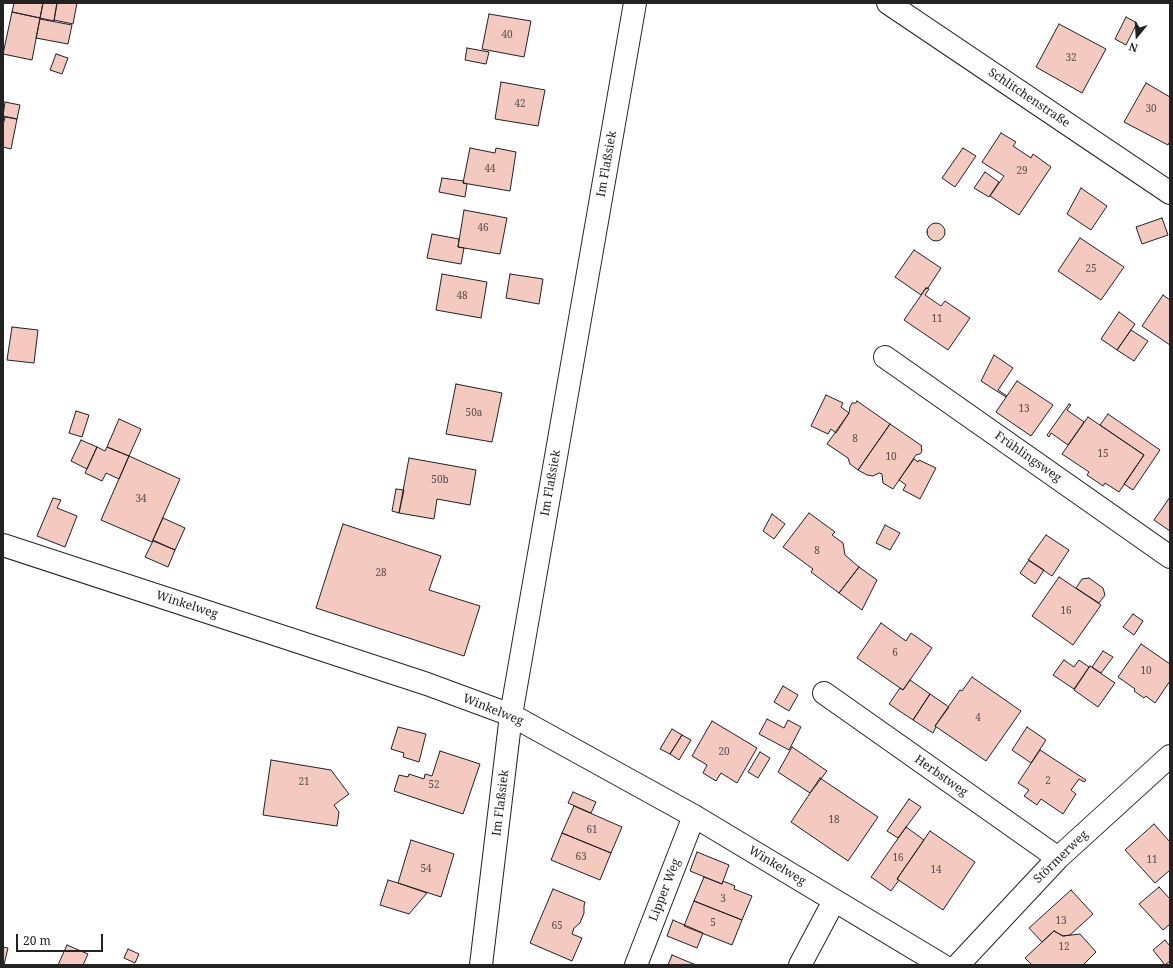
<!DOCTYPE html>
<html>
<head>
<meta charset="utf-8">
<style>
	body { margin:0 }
	#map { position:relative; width:1173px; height:968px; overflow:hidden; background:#fff; font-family:"Noto Serif",serif }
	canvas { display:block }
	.frame { position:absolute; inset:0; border:4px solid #222; pointer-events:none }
	.north { position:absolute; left:1117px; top:16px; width:40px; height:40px; -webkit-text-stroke:3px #fff; paint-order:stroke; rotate:198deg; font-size:11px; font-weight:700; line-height:16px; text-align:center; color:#222 }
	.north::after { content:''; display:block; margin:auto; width:14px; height:18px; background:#222; clip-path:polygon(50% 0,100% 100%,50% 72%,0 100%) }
	.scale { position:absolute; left:16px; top:934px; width:87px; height:18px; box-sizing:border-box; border:2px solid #222; border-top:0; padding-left:5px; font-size:12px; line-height:14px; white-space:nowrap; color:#222; -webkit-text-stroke:3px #fff; paint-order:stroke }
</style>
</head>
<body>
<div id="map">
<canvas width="1173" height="968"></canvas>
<div class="frame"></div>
<div class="north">N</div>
<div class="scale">20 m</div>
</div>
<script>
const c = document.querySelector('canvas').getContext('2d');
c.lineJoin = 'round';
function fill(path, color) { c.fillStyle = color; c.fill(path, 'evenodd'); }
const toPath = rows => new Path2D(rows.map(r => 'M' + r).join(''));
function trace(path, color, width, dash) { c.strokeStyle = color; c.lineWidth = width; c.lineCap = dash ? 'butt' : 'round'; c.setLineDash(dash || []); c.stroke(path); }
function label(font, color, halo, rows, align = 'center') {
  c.font = font + ' "Noto Serif",serif'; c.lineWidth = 3; c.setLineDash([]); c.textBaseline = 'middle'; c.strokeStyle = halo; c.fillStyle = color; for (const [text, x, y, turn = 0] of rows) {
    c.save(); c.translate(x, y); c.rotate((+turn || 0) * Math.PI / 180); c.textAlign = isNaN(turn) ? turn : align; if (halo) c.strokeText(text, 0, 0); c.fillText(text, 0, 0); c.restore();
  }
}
const building = toPath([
	[14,3,43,3,40,18,12,12,14,3],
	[43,3,57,3,54,21,40,18,43,3],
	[57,3,77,3,73,24,54,20,57,3],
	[12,12,40,18,32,60,3,54,12,12],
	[489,14,531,21,524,57,482,49,489,14],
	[1126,17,1137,23,1126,45,1115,39,1126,17],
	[40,19,72,25,68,44,36,38,40,19],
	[1059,24,1106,49,1082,93,1036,67,1059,24],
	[467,48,489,52,486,64,465,60,467,48],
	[56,54,68,58,62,74,50,70,56,54],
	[501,82,545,90,538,126,495,119,501,82],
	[1146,83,1170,97,1170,141,1168,145,1124,122,1146,83],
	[5,102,20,105,17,119,3,116,5,102],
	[5,117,17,119,11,149,3,147,3,125,5,117],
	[1001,133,1016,142,1013,146,1031,158,1033,154,1051,167,1019,215,990,196,1004,176,982,162,1001,133],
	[470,148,495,153,496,148,516,152,510,191,463,183,470,148],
	[963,148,976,156,955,187,942,178,963,148],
	[985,172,999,182,989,197,974,188,985,172],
	[442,178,464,181,463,183,467,184,465,197,439,192,442,178],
	[1081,188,1107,206,1091,230,1067,214,1081,188],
	[464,210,507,218,500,254,458,247,464,210],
	[1162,218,1168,235,1142,244,1136,227,1162,218],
	'927 232a9 9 0 1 1 18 0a9 9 0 1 1-18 0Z',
	[432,234,459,239,458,247,464,248,461,264,427,258,432,234],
	[1080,238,1124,267,1101,300,1058,271,1080,238],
	[914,250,941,268,928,288,926,288,921,295,895,277,914,250],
	[442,274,487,282,481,318,436,310,442,274],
	[510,274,543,279,539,304,506,298,510,274],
	[926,288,929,289,925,295,941,306,945,301,970,318,948,350,904,320,926,288],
	[1163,295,1170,300,1170,345,1142,326,1163,295],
	[1119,312,1135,324,1117,350,1101,339,1119,312],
	[12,327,38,330,34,363,7,360,12,327],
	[1131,330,1148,341,1134,361,1117,350,1131,330],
	[994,355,1013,368,998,390,1007,396,1006,397,981,381,994,355],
	[1017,381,1053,405,1031,436,996,412,1017,381],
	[456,384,502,393,492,442,446,434,456,384],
	[826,395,843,403,841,407,849,413,836,433,831,429,828,434,811,426,826,395],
	[857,401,890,424,858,470,850,464,848,458,827,444,849,413,850,407,852,403,856,403,857,401],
	[1069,404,1071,405,1067,410,1084,422,1068,445,1051,433,1049,437,1047,435,1069,404],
	[76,411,89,415,82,437,69,433,76,411],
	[1108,414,1160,450,1133,490,1124,484,1144,455,1100,425,1108,414],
	[1088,417,1144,455,1119,492,1105,483,1103,486,1087,475,1089,472,1062,454,1088,417],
	[119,419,141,429,129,456,107,447,119,419],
	[890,424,922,446,921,447,922,451,920,454,916,455,893,489,883,483,882,474,879,473,873,476,867,475,858,470,890,424],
	[81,440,97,447,87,469,71,461,81,440],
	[97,447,105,451,107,447,129,456,119,479,106,473,102,481,85,473,97,447],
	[129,456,180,479,152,542,101,520,129,456],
	[409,458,476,470,470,505,437,499,434,519,399,513,409,458],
	[914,459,918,462,919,460,936,468,920,499,903,490,906,485,899,480,914,459],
	[396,489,404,490,399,513,392,511,396,489],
	[1170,497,1170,531,1154,520,1170,497],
	[53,498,61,500,57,508,77,516,65,547,37,536,53,498],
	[809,513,835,532,832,535,843,543,845,555,859,567,839,593,811,572,813,569,783,547,809,513],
	[772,514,785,524,774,539,763,531,772,514],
	[163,518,185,528,175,550,153,540,163,518],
	[343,524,441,556,429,590,480,606,464,656,316,608,343,524],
	[885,525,900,533,890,550,876,543,885,525],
	[1046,535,1069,550,1052,576,1028,560,1046,535],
	[153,541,175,550,168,567,145,557,153,541],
	[1029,560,1044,570,1035,584,1020,573,1029,560],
	[859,567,877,580,862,610,839,593,859,567],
	[1059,577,1101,605,1073,645,1032,616,1059,577],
	[1089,578,1103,588,1105,595,1099,603,1076,588,1082,579,1089,578],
	[1133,614,1143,621,1134,635,1123,627,1133,614],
	[881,623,906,641,911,633,932,648,903,690,857,658,881,623],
	[1141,644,1170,664,1170,681,1155,703,1146,696,1144,698,1134,691,1135,689,1118,677,1141,644],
	[1103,651,1113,657,1101,673,1092,667,1103,651],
	[1064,660,1074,667,1079,660,1089,667,1074,689,1053,675,1064,660],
	[1090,666,1115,683,1098,707,1074,690,1090,666],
	[972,677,1021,711,986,761,935,726,960,690,962,691,972,677],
	[910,680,930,694,913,720,889,704,900,688,903,690,910,680],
	[783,686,798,695,789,711,774,702,783,686],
	[930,694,949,707,935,726,936,727,933,733,913,720,930,694],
	[767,719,784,728,788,720,801,727,789,750,759,734,767,719],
	[712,721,757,748,737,783,721,773,716,781,703,773,707,765,692,756,712,721],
	[398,727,426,734,419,762,403,757,404,753,391,749,398,727],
	[1027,727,1046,740,1031,763,1012,750,1027,727],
	[672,729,682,735,670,754,660,749,672,729],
	[682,735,691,740,679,760,670,754,682,735],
	[792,747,827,771,810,793,778,772,792,747],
	[1040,750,1086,780,1084,782,1079,779,1071,790,1076,794,1063,814,1041,799,1037,805,1024,796,1029,790,1018,783,1040,750],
	[440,751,480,764,463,814,394,791,399,775,408,777,409,774,424,779,425,774,432,776,440,751],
	[760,752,770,758,758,778,748,772,760,752],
	[271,760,331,770,349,794,334,805,339,812,337,826,263,815,271,760],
	[820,778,878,817,848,861,791,822,820,778],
	[573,792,596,802,591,813,568,803,573,792],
	[909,799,921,807,898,838,887,831,909,799],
	[574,806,622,827,611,853,562,833,574,806],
	[1154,824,1170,842,1170,870,1155,883,1125,850,1154,824],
	[906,827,924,840,897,879,899,880,891,891,871,877,906,827],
	[930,831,975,862,943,910,897,879,930,831],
	[562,833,611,853,600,880,551,860,562,833],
	[411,840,454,854,441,897,398,883,411,840],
	[697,852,729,865,722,884,690,871,697,852],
	[704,877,722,884,723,881,735,886,734,889,752,896,742,920,694,901,704,877],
	[388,880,398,883,427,893,409,914,380,905,388,880],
	[1159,887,1170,899,1170,924,1163,930,1139,904,1159,887],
	[553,889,585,902,584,906,584,913,580,923,574,928,572,934,582,938,572,961,530,943,553,889],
	[1071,890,1093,914,1070,935,1063,936,1054,931,1042,942,1029,928,1071,890],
	[694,901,742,920,732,945,684,926,694,901],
	[673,920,703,933,697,948,667,936,673,920],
	[1054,931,1063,936,1080,934,1096,952,1084,964,1085,965,1032,965,1025,958,1054,931],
	[1165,940,1170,946,1170,961,1165,965,1153,950,1165,940],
	[67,945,88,954,83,965,58,965,67,945],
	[3,947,8,948,4,965,3,965,3,947],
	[128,949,139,954,135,963,124,958,128,949],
	[672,955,696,965,668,965,672,955]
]);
const street = toPath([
	[888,3,1170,193],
	[885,357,1170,557],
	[3,545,427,684,511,715,694,816,942,965],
	[824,693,1058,858],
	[481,965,511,715,635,3],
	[636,965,694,816],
	[800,965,834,901],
	[958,965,1058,858,1170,756]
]);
const numberNames = [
	["40",507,35],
	["32",1071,58],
	["42",520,104],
	["30",1151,109],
	["44",490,169],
	["29",1022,171],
	["46",483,228],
	["25",1091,269],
	["48",462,296],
	["11",937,319],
	["13",1024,409],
	["50a",474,413],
	["8",855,439],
	["15",1103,454],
	["10",891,457],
	["50b",440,480],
	["34",141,499],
	["8",817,551],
	["28",381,573],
	["16",1066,611],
	["6",895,653],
	["10",1146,671],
	["4",978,718],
	["20",724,752],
	["2",1048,781],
	["21",304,782],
	["52",434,785],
	["18",834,820],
	["61",592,830],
	["63",581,857],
	["16",898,858],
	["11",1152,860],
	["54",426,869],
	["14",936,870],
	["3",723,899],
	["13",1061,921],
	["5",713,923],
	["65",557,926],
	["12",1064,947]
];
const streetNames = [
	["Schlitchenstraße",1029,98,34],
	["Im Flaßsiek",607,164,-80],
	["Frühlingsweg",1028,457,35],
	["Im Flaßsiek",551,483,-80],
	["Winkelweg",187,605,18],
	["Winkelweg",493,710,22],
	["Herbstweg",941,776,35],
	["Im Flaßsiek",501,803,-83],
	["Störmerweg",1061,857,-44],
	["Winkelweg",777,866,31],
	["Lipper Weg",665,890,-69]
];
fill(building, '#f3c9c0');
trace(building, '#222', 1);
trace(street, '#222', 24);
trace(street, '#fff', 22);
label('10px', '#564c4a', null, numberNames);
label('12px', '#222', '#fff', streetNames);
</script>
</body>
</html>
